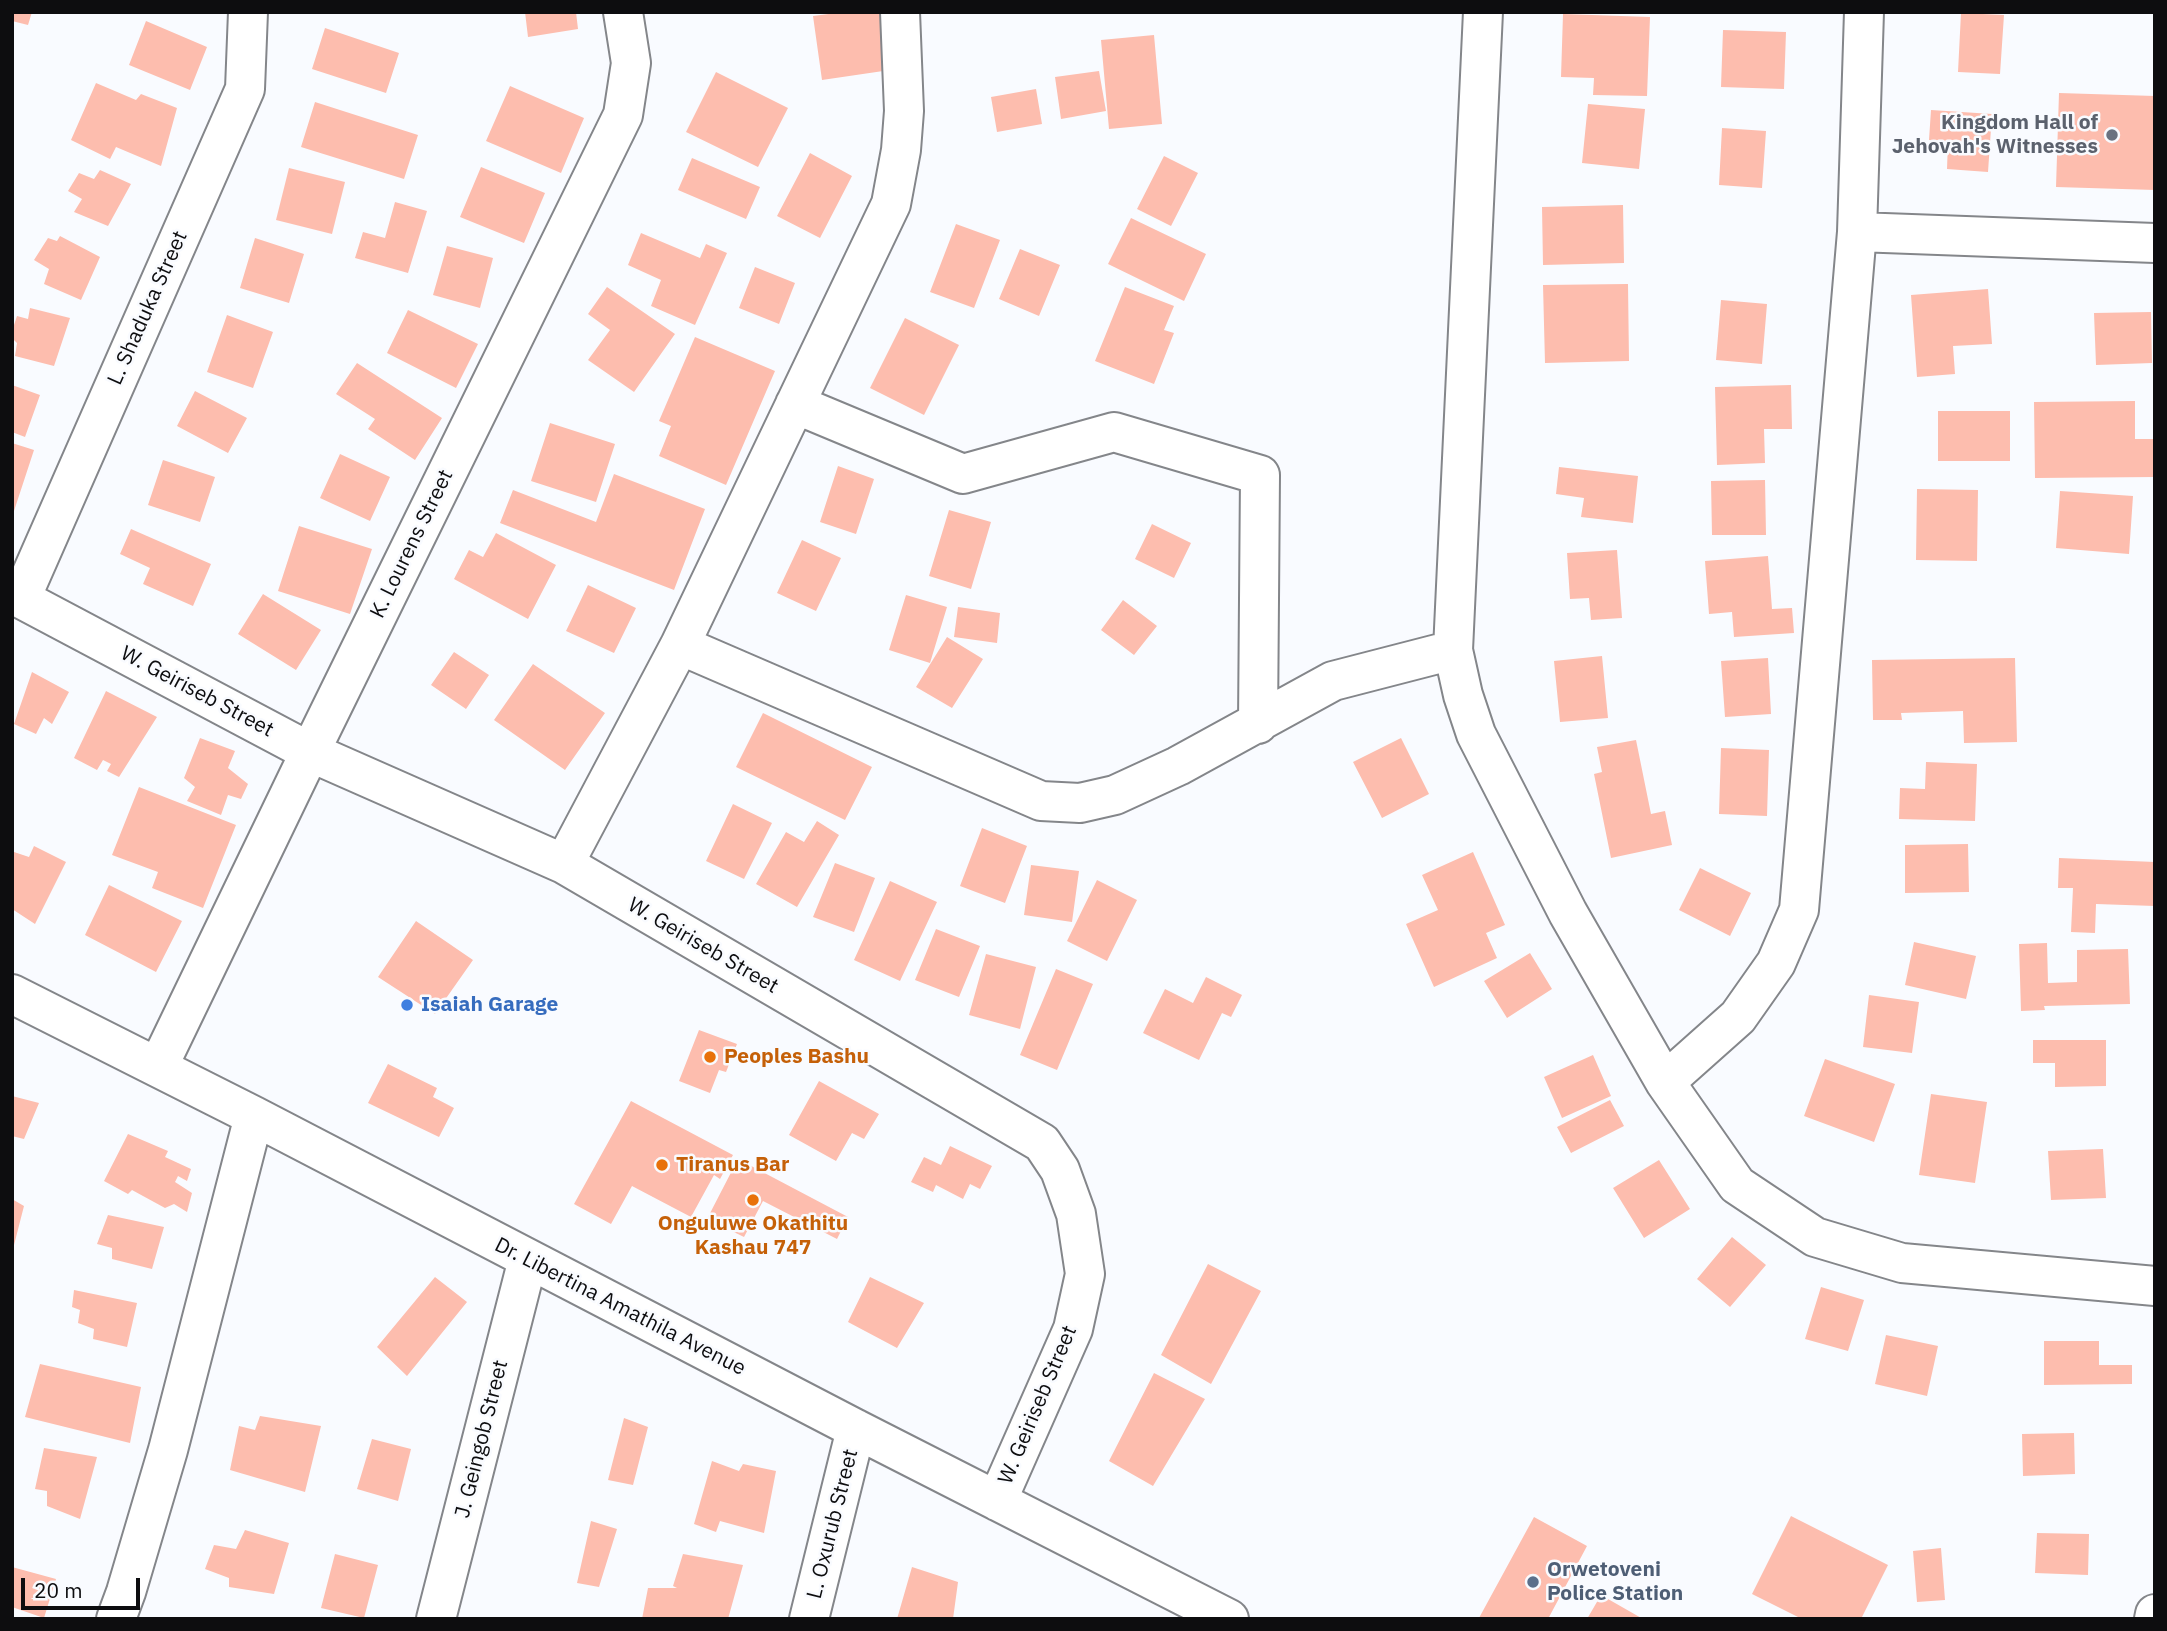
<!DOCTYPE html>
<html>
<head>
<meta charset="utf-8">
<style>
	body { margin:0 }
	#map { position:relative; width:2167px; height:1631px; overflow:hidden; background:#f9fbff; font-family:"IBM Plex Sans",sans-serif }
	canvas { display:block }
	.frame { position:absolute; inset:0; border:14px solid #0d0d0f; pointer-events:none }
	.scale { position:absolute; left:21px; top:1578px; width:119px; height:32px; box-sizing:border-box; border:4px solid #0d0d0f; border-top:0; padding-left:9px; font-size:21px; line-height:24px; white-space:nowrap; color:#0d0d0f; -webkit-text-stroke:5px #f9fbff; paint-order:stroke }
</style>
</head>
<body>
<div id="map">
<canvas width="2167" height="1631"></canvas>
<div class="frame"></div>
<div class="scale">20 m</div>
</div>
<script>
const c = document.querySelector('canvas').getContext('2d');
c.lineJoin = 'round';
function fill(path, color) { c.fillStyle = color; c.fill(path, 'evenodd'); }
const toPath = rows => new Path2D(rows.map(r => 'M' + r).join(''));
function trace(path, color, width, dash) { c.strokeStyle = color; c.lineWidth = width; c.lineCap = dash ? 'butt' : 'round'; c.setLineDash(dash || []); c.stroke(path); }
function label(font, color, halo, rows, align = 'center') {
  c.font = font + ' "IBM Plex Sans",sans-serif'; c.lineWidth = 5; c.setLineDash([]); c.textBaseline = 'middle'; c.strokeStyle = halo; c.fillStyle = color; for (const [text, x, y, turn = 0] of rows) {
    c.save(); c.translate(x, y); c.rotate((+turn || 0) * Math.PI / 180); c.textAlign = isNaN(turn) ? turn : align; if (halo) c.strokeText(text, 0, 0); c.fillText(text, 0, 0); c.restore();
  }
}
const building = toPath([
	[12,12,32,12,28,25,12,21],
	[525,12,576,12,578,29,528,37],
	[844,12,882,12,890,70,822,80,813,16],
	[1961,13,2004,15,2000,74,1958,72],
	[1563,14,1650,17,1647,96,1593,95,1594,78,1561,77],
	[146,21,207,47,190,90,129,65],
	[325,28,399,53,386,93,312,69],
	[1723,30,1786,32,1784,89,1721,87],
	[1154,35,1162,124,1109,129,1101,40],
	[1099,71,1106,111,1061,119,1055,77],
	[716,72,788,108,758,167,686,132],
	[96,83,136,100,141,94,177,108,161,166,116,147,110,159,71,140],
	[510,86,584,118,561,173,486,141],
	[1036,89,1042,124,997,132,991,97],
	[2059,93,2155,96,2155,190,2056,187],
	[315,102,418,135,404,179,301,147],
	[1588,104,1645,109,1639,169,1582,163],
	[1931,110,1992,114,1988,172,1947,169,1948,141,1929,140],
	[1722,128,1766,131,1762,188,1719,185],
	[810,153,852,176,820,238,777,216],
	[1164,156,1198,173,1171,226,1137,209],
	[692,158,760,187,746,219,678,190],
	[481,167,545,193,524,243,460,217],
	[289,168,345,182,332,234,276,220],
	[100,170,131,184,108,226,74,212,82,199,68,191,79,173,94,179],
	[395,202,427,211,408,273,355,258,363,232,385,238],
	[1623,205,1624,263,1543,265,1542,207],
	[1131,218,1206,254,1184,301,1108,264],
	[956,224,1000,240,974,308,930,292],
	[641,233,700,258,706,244,727,253,695,325,651,306,661,280,628,265],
	[60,236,100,257,81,300,44,284,49,269,34,260,48,238,57,241],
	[255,238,304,254,289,303,240,288],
	[447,246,493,258,480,308,433,295],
	[1020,249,1060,265,1039,316,999,299],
	[755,267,795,283,779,324,739,308],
	[1628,284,1629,361,1545,363,1543,285],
	[607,287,675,334,634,392,588,360,610,330,588,314],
	[1125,287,1174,306,1164,330,1174,333,1154,384,1095,361],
	[1988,289,1992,344,1953,346,1955,374,1917,377,1911,295],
	[1721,300,1767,304,1762,364,1716,360],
	[30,308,70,318,54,366,15,356,17,343,12,338,12,331,17,316,28,319],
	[408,310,478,344,456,388,387,353],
	[2151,312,2152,363,2096,365,2094,313],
	[227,315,273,332,253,388,207,372],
	[905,318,959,345,924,415,870,388],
	[695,337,775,371,726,485,659,456,671,426,659,421],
	[357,363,442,418,415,460,368,429,375,419,336,394],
	[12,385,40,395,25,437,12,432],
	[1791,385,1792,429,1764,429,1765,463,1717,465,1715,387],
	[195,391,247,418,228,453,177,426],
	[2135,401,2135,439,2155,439,2155,477,2035,478,2034,402],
	[1938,411,2010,411,2010,461,1938,461],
	[550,423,615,444,596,502,531,481],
	[12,443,34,450,13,514,12,514],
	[340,454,390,477,370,521,320,498],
	[163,460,215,477,200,522,148,505],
	[838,466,874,479,856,534,820,522],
	[1559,467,1638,476,1633,523,1581,517,1584,498,1556,494],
	[614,474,705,509,674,590,500,523,513,490,596,522],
	[1765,480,1766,535,1712,535,1711,481],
	[1917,489,1978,490,1977,561,1916,560],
	[2060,491,2133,496,2129,554,2056,548],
	[949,510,991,522,971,589,929,576],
	[1152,524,1191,543,1174,578,1135,559],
	[299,526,372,549,350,614,278,591],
	[131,529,211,564,193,606,143,584,150,568,120,554],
	[496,533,556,565,528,619,454,579,469,550,483,557],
	[802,540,841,558,816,611,777,593],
	[1617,550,1622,618,1591,620,1589,598,1570,599,1567,553],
	[1768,556,1772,609,1792,608,1794,633,1734,637,1732,612,1709,614,1705,561],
	[588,585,636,608,614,653,566,631],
	[263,594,321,630,296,670,238,634],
	[906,595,947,607,930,663,889,650],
	[1123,600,1157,626,1134,655,1101,630],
	[958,607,1000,613,997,643,954,637],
	[947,637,983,659,952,708,916,687],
	[454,652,489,675,466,709,431,685],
	[1602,656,1608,718,1560,722,1554,661],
	[1768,658,1771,714,1725,717,1721,661],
	[2015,658,2017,742,1964,743,1963,711,1901,713,1902,720,1873,720,1872,660],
	[533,664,605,713,565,770,494,720],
	[32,672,69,692,52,724,44,718,36,734,14,724],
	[106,691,157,717,119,777,107,771,111,764,103,760,97,770,74,758],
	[763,713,872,767,845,820,736,767],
	[200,738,235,751,228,768,248,784,241,799,228,795,221,815,187,801,195,787,184,778],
	[1401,738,1429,794,1382,818,1353,762],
	[1636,740,1651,814,1665,811,1672,845,1611,858,1594,774,1602,772,1597,747],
	[1721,748,1769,750,1767,816,1719,814],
	[1926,762,1977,764,1975,821,1899,819,1900,788,1925,789],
	[139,787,236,825,203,908,152,888,158,872,112,855],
	[733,804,772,823,744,879,706,861],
	[817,821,839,835,797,907,756,884,786,832,804,842],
	[982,828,1027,846,1005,903,960,886],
	[1968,844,1969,892,1905,893,1905,845],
	[34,846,66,862,35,924,12,909,12,855,14,852,29,857],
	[1473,852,1505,925,1486,933,1497,958,1434,987,1406,924,1438,910,1422,875],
	[2059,858,2155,862,2155,906,2096,904,2095,933,2071,932,2073,888,2058,888],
	[835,863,875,878,854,932,813,917],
	[1031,865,1079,871,1072,922,1024,915],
	[1700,868,1751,893,1730,936,1679,910],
	[1097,880,1137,900,1107,961,1067,941],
	[890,881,937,902,900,981,854,960],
	[109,885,182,921,156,972,85,935],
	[416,921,473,960,435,1014,378,977],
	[936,929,980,946,959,997,915,980],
	[1914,942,1976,956,1966,999,1905,985],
	[2047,943,2048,983,2077,982,2077,950,2128,949,2130,1004,2044,1006,2045,1010,2021,1011,2019,944],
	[1530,953,1552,989,1507,1018,1484,981],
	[986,954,1036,967,1020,1029,969,1015],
	[1056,969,1093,984,1057,1070,1020,1055],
	[1206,977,1242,995,1231,1017,1222,1013,1199,1060,1143,1033,1165,989,1193,1003],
	[1869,995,1919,1002,1912,1053,1863,1047],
	[699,1030,737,1044,726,1072,719,1070,710,1093,679,1081],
	[2033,1040,2106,1040,2106,1086,2055,1087,2055,1063,2033,1063],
	[1593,1055,1611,1096,1562,1118,1544,1077],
	[1825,1059,1895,1084,1874,1142,1804,1116],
	[388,1064,437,1088,433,1097,454,1108,439,1137,368,1103],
	[819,1081,879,1114,864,1139,852,1133,836,1161,789,1135],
	[1931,1094,1987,1102,1975,1183,1919,1175],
	[12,1096,39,1103,24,1139,12,1136],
	[1610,1100,1624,1126,1571,1153,1557,1127],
	[631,1101,733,1155,720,1179,714,1175,691,1217,632,1186,611,1224,574,1204],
	[128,1134,168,1151,165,1157,191,1169,187,1181,178,1176,175,1182,192,1193,187,1212,174,1204,165,1208,132,1190,128,1194,104,1181],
	[950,1146,992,1166,980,1189,970,1184,963,1199,936,1185,933,1192,911,1182,924,1157,941,1165],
	[2103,1149,2106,1198,2051,1200,2048,1151],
	[738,1159,848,1217,837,1239,763,1201,744,1237,707,1219],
	[1659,1160,1690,1209,1644,1238,1613,1188],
	[12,1199,24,1206,13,1249,12,1249],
	[108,1215,164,1227,152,1269,112,1259,112,1248,97,1244],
	[1732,1237,1766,1265,1730,1307,1697,1279],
	[1208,1264,1261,1291,1211,1384,1161,1355],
	[435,1277,467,1302,407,1376,377,1347],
	[870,1277,924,1303,897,1348,848,1322],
	[1821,1287,1864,1300,1848,1351,1805,1339],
	[74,1290,137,1303,127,1347,93,1339,94,1329,78,1323,80,1310,72,1307],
	[1886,1335,1938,1346,1927,1396,1875,1384],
	[2044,1341,2099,1341,2099,1365,2132,1365,2132,1384,2044,1385],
	[40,1364,141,1387,130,1443,25,1417],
	[1154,1373,1205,1399,1153,1486,1109,1461],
	[260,1416,321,1426,305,1492,230,1470,239,1426,255,1430],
	[624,1418,648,1427,633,1485,608,1480],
	[2074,1433,2075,1474,2023,1476,2022,1434],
	[372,1439,411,1449,398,1501,357,1489],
	[44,1448,97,1457,80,1519,47,1506,47,1491,35,1489],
	[712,1461,739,1471,743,1464,776,1471,764,1533,720,1521,716,1532,694,1524],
	[1791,1516,1888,1565,1861,1619,1802,1619,1752,1594],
	[1534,1517,1587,1546,1548,1619,1481,1619,1479,1618],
	[591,1521,617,1529,599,1587,577,1583],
	[245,1530,289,1543,274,1594,229,1587,229,1578,205,1569,214,1545,236,1549],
	[2037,1533,2089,1534,2088,1575,2035,1573],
	[1941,1548,1945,1600,1917,1602,1913,1551],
	[335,1554,378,1565,364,1618,321,1608],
	[683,1554,743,1565,728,1619,642,1619,648,1588,677,1588,673,1586],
	[12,1567,56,1579,44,1618,12,1607],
	[912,1567,958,1582,953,1619,897,1619],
	[1601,1595,1643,1619,1587,1619]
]);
const minor = toPath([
	[1483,12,1453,650,1463,695,1476,734,1568,913,1665,1082,1737,1185,1815,1237,1902,1263,2155,1286],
	[1857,232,2155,243],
	[795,404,963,474,1114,432,1260,475,1258,724],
	[12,594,310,752,564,864,1042,1143,1060,1170,1076,1214,1085,1274,1073,1329,997,1501],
	[21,598,245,89,248,12],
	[680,645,1041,801,1080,803,1115,795,1178,766,1333,681,1453,650],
	[564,864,680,645,891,204,901,150,904,111,900,12],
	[12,994,254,1116,856,1429,1229,1619],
	[158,1067,310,752,623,115,631,63,623,12],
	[1665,1082,1738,1017,1776,963,1799,910,1857,232,1864,12],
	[116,1619,126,1592,168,1450,254,1116],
	[436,1619,528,1259],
	[809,1619,856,1429],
	[2154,1619,2155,1614]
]);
const markers = [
	[2112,135,7,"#6b7280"],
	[407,1005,7,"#3f7fe0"],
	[710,1057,7,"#e8710a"],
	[662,1165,7,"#e8710a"],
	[753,1200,7,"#e8710a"],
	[1533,1582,7,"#5c6f8a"]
];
const worshipNames = [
	["Kingdom Hall of",2098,123],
	["Jehovah's Witnesses",2098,147]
];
const streetNames = [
	["L. Shaduka Street",148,308,-66],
	["K. Lourens Street",412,544,-64],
	["W. Geiriseb Street",197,692,28],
	["W. Geiriseb Street",703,946,30],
	["Dr. Libertina Amathila Avenue",620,1307,27],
	["W. Geiriseb Street",1038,1405,-67],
	["J. Geingob Street",482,1439,-76],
	["L. Oxurub Street",833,1524,-76]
];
const shopNames = [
	["Isaiah Garage",421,1005]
];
const foodNames = [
	["Peoples Bashu",724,1057],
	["Tiranus Bar",676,1165],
	["Onguluwe Okathitu",753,1224,"center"],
	["Kashau 747",753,1248,"center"]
];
const serviceNames = [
	["Orwetoveni",1547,1570],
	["Police Station",1547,1594]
];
fill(building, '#fdbdae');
trace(minor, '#84868a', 42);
trace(minor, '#fff', 38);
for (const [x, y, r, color] of markers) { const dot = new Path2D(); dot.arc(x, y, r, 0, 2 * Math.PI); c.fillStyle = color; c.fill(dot); trace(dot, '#f9fbff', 2.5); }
label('bold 21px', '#5b616d', '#f9fbff', worshipNames, 'right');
label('21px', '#0d0d0f', '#f9fbff', streetNames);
label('bold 21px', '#366cbe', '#f9fbff', shopNames, 'left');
label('bold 21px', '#c56008', '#f9fbff', foodNames, 'left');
label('bold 21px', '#4e5e75', '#f9fbff', serviceNames, 'left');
</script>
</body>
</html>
